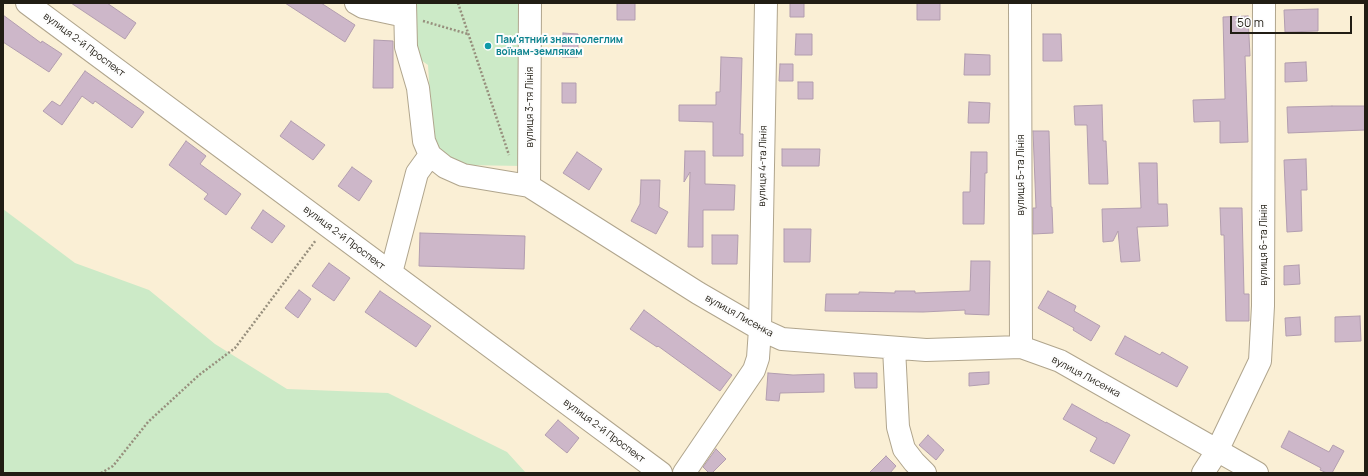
<!DOCTYPE html>
<html>
<head>
<meta charset="utf-8">
<style>
	body { margin:0 }
	#map { position:relative; width:1368px; height:476px; overflow:hidden; background:#faefd5; font-family:Manrope,sans-serif }
	canvas { display:block }
	.frame { position:absolute; inset:0; border:4px solid #211d14; pointer-events:none }
	.scale { position:absolute; left:1230px; top:16px; width:122px; height:18px; box-sizing:border-box; border:2px solid #211d14; border-top:0; padding-left:5px; font-size:12px; line-height:14px; white-space:nowrap; color:#211d14; -webkit-text-stroke:3px #fdfdfd; paint-order:stroke }
</style>
</head>
<body>
<div id="map">
<canvas width="1368" height="476"></canvas>
<div class="frame"></div>
<div class="scale">50 m</div>
</div>
<script>
const c = document.querySelector('canvas').getContext('2d');
c.lineJoin = 'round';
function fill(path, color) { c.fillStyle = color; c.fill(path, 'evenodd'); }
const toPath = rows => new Path2D(rows.map(r => 'M' + r).join(''));
function trace(path, color, width, dash) { c.strokeStyle = color; c.lineWidth = width; c.lineCap = dash ? 'butt' : 'round'; c.setLineDash(dash || []); c.stroke(path); }
function label(font, color, halo, rows, align = 'center') {
  c.font = font + ' Manrope,sans-serif'; c.lineWidth = 4; c.setLineDash([]); c.textBaseline = 'middle'; c.strokeStyle = halo; c.fillStyle = color; for (const [text, x, y, turn = 0] of rows) {
    c.save(); c.translate(x, y); c.rotate((+turn || 0) * Math.PI / 180); c.textAlign = isNaN(turn) ? turn : align; if (halo) c.strokeText(text, 0, 0); c.fillText(text, 0, 0); c.restore();
  }
}
const green = toPath([
	[414,3,524,3,524,166,460,165,433,146,428,65,415,56],
	[3,209,75,263,149,290,215,344,287,389,388,393,507,452,526,473,3,473]
]);
const building = toPath([
	[71,3,107,3,136,23,125,39,71,3],
	[285,3,321,3,355,25,345,42,285,3],
	[617,3,635,3,635,20,617,20,617,3],
	[790,3,804,3,804,17,790,17,790,3],
	[917,3,940,3,940,20,917,20,917,3],
	[1318,9,1318,31,1285,32,1284,10,1318,9],
	[3,15,41,43,42,41,62,54,49,72,3,42,3,15],
	[1248,16,1250,56,1245,56,1248,142,1220,143,1220,121,1194,122,1193,100,1225,99,1223,17,1248,16],
	[563,33,578,34,578,57,562,57,563,33],
	[796,34,812,34,812,55,795,55,796,34],
	[1043,34,1061,34,1062,61,1043,61,1043,34],
	[374,40,393,41,393,88,373,88,374,40],
	[965,54,990,55,990,75,964,75,965,54],
	[721,57,742,58,740,134,743,134,743,156,713,156,713,122,679,121,679,105,716,105,716,92,720,92,721,57],
	[1306,62,1307,81,1285,82,1285,63,1306,62],
	[780,64,793,64,793,81,779,81,780,64],
	[85,71,144,112,132,128,95,101,93,104,82,96,62,125,43,111,52,101,60,106,85,71],
	[798,82,813,82,813,99,798,99,798,82],
	[562,83,576,83,576,103,562,103,562,83],
	[969,102,990,103,989,123,968,123,969,102],
	[1102,105,1103,141,1106,141,1108,184,1089,184,1087,125,1075,125,1074,106,1102,105],
	[1332,106,1365,106,1365,130,1288,133,1287,107,1332,106],
	[291,121,325,145,313,160,280,136,291,121],
	[1033,131,1049,131,1051,207,1052,207,1053,233,1033,234,1033,208,1036,208,1033,131],
	[186,141,206,156,200,164,241,194,226,215,204,199,208,194,169,165,186,141],
	[782,149,820,149,819,166,782,166,782,149],
	[685,151,705,151,705,184,735,185,734,210,703,210,703,247,688,247,690,172,684,182,685,151],
	[577,152,602,169,589,190,563,173,577,152],
	[971,152,987,152,987,173,985,173,984,224,963,224,963,192,970,192,971,152],
	[1306,159,1307,190,1301,190,1302,231,1287,232,1284,160,1306,159],
	[1139,163,1157,163,1158,204,1167,204,1168,226,1137,227,1140,261,1121,262,1118,231,1113,241,1103,242,1102,209,1141,208,1139,163],
	[352,167,372,181,359,201,338,186,352,167],
	[641,180,660,180,659,207,668,212,656,234,631,221,640,204,641,180],
	[1220,208,1242,208,1244,294,1249,294,1249,321,1226,321,1224,235,1221,235,1220,208],
	[263,210,285,226,272,243,251,228,263,210],
	[784,229,811,229,810,262,784,262,784,229],
	[420,233,525,236,524,269,419,266,420,233],
	[712,235,738,235,737,264,712,264,712,235],
	[971,261,990,261,989,315,965,314,965,310,923,312,825,311,826,294,859,294,859,292,895,293,895,291,915,291,915,293,970,291,971,261],
	[329,263,350,278,334,301,312,286,329,263],
	[1299,265,1300,284,1284,285,1284,266,1299,265],
	[299,290,311,299,298,318,285,308,299,290],
	[380,291,431,326,416,347,365,312,380,291],
	[1048,291,1076,306,1074,311,1100,326,1091,341,1073,330,1074,328,1038,308,1048,291],
	[644,310,732,375,720,391,658,346,657,347,630,329,644,310],
	[1360,316,1361,341,1335,342,1335,317,1360,316],
	[1300,317,1301,335,1286,336,1285,318,1300,317],
	[1125,336,1160,355,1162,352,1188,367,1177,387,1115,354,1125,336],
	[989,372,989,384,969,386,969,373,989,372],
	[768,373,793,375,824,374,824,392,780,393,779,401,766,400,768,373],
	[854,373,877,373,877,388,855,388,854,373],
	[1072,404,1106,423,1106,422,1130,435,1114,464,1090,451,1097,438,1063,419,1072,404],
	[558,420,579,438,567,453,545,435,558,420],
	[1289,431,1329,452,1333,445,1344,451,1332,473,1327,473,1320,470,1321,468,1281,447,1289,431],
	[928,435,944,450,936,460,919,445,928,435],
	[716,449,726,459,712,473,709,473,703,467,716,449],
	[886,456,896,466,890,473,869,473,886,456]
]);
const path = toPath([
	[458,3,509,155],
	[423,21,468,34],
	[101,473,113,466,148,422,199,375,235,348,316,240]
]);
const minor = toPath([
	[27,3,661,473],
	[356,3,363,7,405,16],
	[405,3,406,47,418,88,424,141,430,155,445,167,463,175,529,186,698,293,760,329,782,339,926,350,1021,347,1060,361,1257,473],
	[1020,3,1021,347],
	[529,186,530,3],
	[391,273,417,173,430,155],
	[894,348,898,427,904,449,914,462,925,473],
	[684,473,754,370,758,358,760,329,766,3],
	[1203,473,1217,451,1260,361,1263,306,1264,3]
]);
const markers = [
	[488,46,4,"#0f9aa8"]
];
const cultureNames = [
	["Пам'ятний знак полеглим",496,40],
	["воїнам-землякам",496,52]
];
const streetNames = [
	["вулиця 2-й Проспект",84,45,37],
	["вулиця 3-тя Лінія",530,107,-90],
	["вулиця 4-та Лінія",763,166,-89],
	["вулиця 5-та Лінія",1021,175,-90],
	["вулиця 2-й Проспект",344,238,37],
	["вулиця 6-та Лінія",1264,245,-90],
	["вулиця Лисенка",739,316,29],
	["вулиця Лисенка",1086,377,28],
	["вулиця 2-й Проспект",604,431,37]
];
fill(green, '#cceac7');
fill(building, '#cdb7c9');
trace(building, '#b29daf', 1);
trace(minor, '#b0a58d', 24);
trace(path, '#978f7d', 2.5, [2, 2]);
trace(minor, '#fff', 22);
for (const [x, y, r, color] of markers) { const dot = new Path2D(); dot.arc(x, y, r, 0, 2 * Math.PI); c.fillStyle = color; c.fill(dot); trace(dot, '#fdfdfd', 1.5); }
label('bold 10px', '#0d838f', '#fdfdfd', cultureNames, 'left');
label('10px', '#211d14', '#fdfdfd', streetNames);
</script>
</body>
</html>
